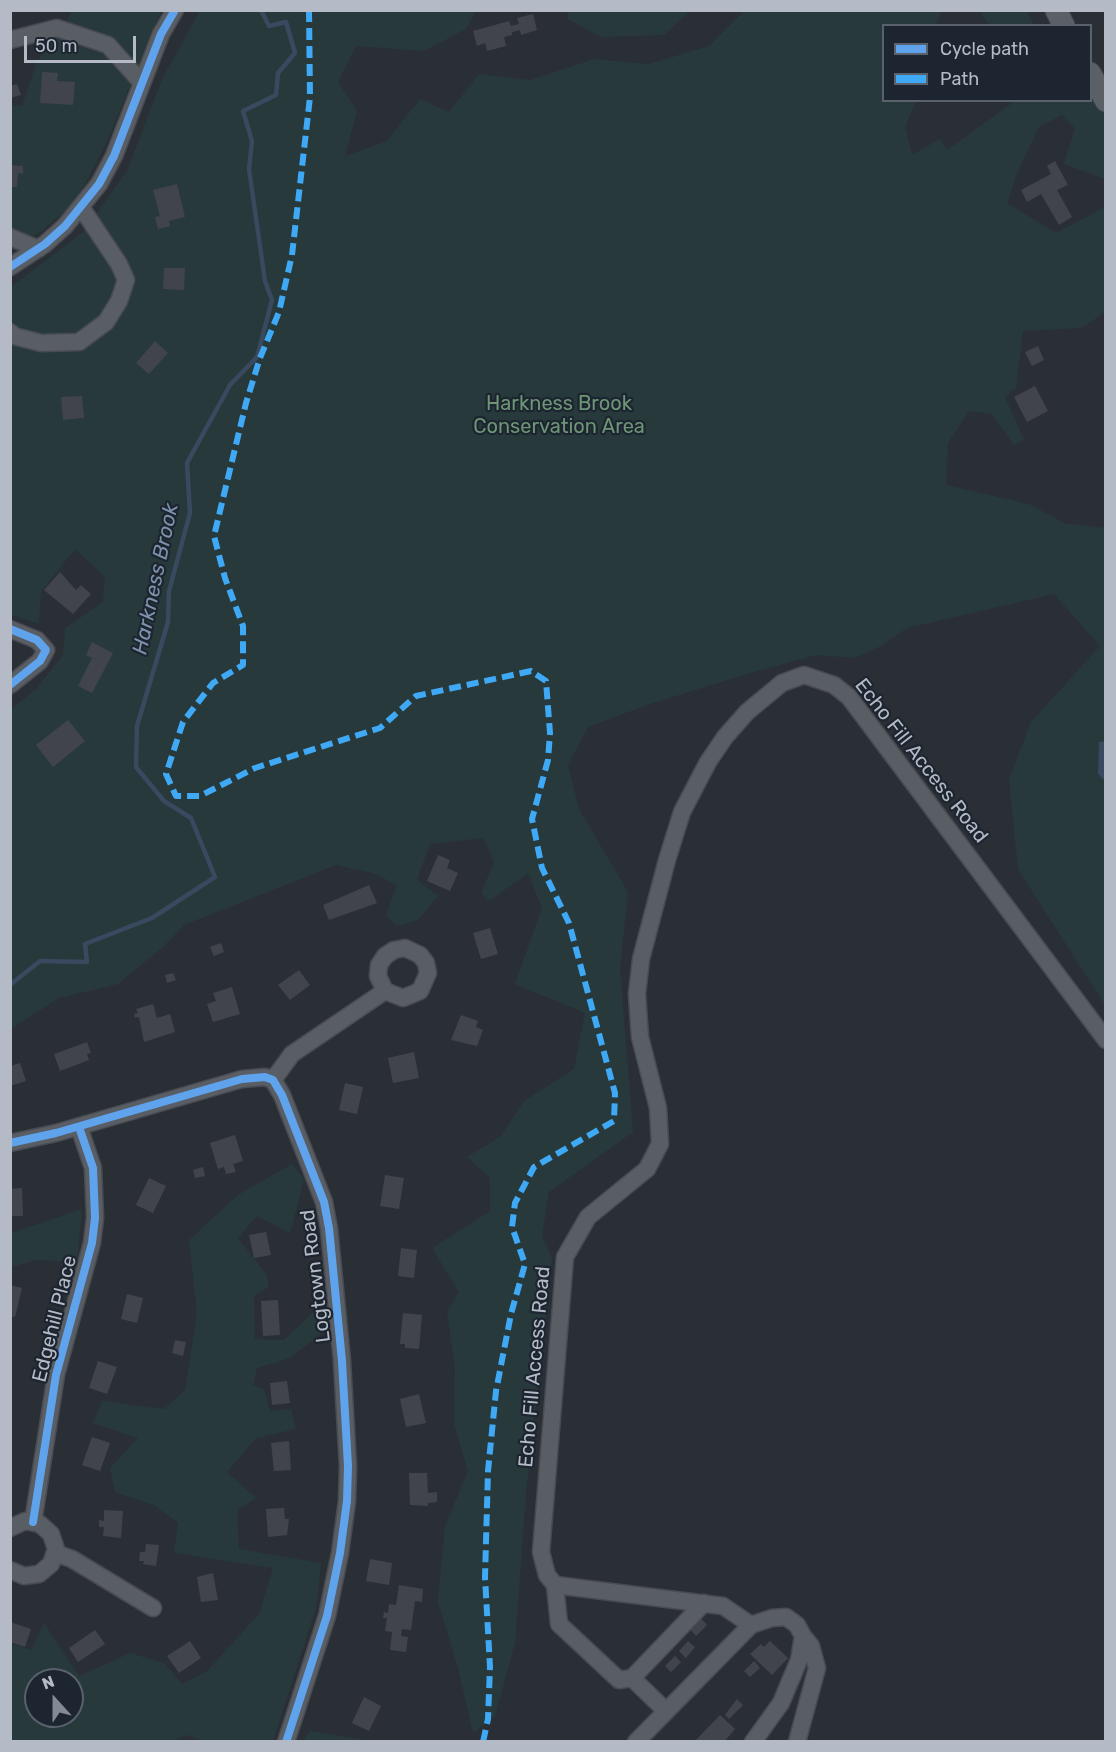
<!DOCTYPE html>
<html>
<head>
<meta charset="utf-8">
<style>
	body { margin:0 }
	#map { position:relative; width:1116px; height:1752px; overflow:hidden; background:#2a2f36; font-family:Rubik,sans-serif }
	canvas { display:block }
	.frame { position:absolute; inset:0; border:12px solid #b4bbc7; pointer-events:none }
	.legend { position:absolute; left:882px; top:24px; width:210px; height:78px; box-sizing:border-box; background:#1d2530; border:2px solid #59616c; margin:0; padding:8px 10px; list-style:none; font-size:18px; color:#b4bbc7 }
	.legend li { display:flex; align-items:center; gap:12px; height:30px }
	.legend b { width:30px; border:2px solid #59616c }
	.north { position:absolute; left:24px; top:1668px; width:60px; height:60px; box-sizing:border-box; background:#1d2530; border:2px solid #59616c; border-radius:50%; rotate:339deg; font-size:16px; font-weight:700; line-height:24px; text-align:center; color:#b4bbc7 }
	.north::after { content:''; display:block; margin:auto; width:21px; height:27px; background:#848a94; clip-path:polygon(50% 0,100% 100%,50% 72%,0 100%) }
	.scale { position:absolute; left:24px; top:36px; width:112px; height:27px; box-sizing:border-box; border:3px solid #b4bbc7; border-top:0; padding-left:8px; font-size:18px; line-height:21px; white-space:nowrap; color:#b4bbc7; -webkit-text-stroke:4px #1d2530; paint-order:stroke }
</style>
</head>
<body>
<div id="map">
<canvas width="1116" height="1752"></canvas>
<div class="frame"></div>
<ul class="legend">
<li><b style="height:8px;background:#60a3ed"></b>Cycle path</li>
<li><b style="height:8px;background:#3fa9f5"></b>Path</li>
</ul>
<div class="north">N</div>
<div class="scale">50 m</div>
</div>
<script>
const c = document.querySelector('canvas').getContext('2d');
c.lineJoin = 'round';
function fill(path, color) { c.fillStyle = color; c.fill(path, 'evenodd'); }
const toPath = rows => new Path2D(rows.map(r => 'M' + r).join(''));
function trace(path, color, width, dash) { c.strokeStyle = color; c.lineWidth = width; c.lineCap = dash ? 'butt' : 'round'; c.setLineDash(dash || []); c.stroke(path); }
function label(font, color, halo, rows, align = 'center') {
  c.font = font + ' Rubik,sans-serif'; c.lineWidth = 4.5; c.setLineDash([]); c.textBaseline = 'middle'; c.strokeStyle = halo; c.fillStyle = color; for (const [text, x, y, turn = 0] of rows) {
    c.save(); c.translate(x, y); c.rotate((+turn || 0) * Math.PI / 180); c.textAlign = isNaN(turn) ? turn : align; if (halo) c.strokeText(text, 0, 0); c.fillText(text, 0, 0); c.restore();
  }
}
const green = toPath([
	[73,11,161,11,106,144,75,203,39,233,11,246,10,105,22,106,36,64],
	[200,11,476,11,466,29,424,51,356,46,338,82,357,111,345,156,387,141,420,99,449,112,479,74,530,80,594,59,649,64,709,46,744,11,942,11,935,25,884,26,884,100,916,101,905,127,912,155,940,139,947,150,1015,101,1090,100,1091,83,1105,109,1105,179,1064,164,1075,128,1062,115,1039,127,1017,173,1007,203,1056,233,1105,207,1105,312,1082,328,1023,331,1016,388,1005,397,1024,440,1014,445,992,414,969,411,948,443,946,485,1029,504,1064,523,1105,528,1105,1005,1018,869,1009,779,1031,722,1100,646,1054,594,907,628,881,646,855,658,816,655,747,674,650,704,588,727,568,765,579,809,628,892,620,968,633,1132,549,1192,542,1236,552,1258,526,1493,515,1643,495,1716,473,1733,458,1668,438,1602,445,1526,468,1471,454,1423,455,1367,447,1312,459,1292,432,1248,490,1211,490,1178,467,1157,501,1136,524,1101,574,1069,585,1013,515,984,542,908,528,873,489,901,481,893,494,862,484,838,430,844,417,880,438,896,418,920,397,926,386,915,397,885,373,873,336,865,184,925,162,948,118,984,59,998,11,1029,11,710,37,688,63,655,65,628,103,602,105,577,75,549,41,592,39,624,11,615,11,287,83,232,127,171,163,77],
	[568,11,568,10,690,11,664,35,601,37,568,19],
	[979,11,1027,11,1034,25,990,25],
	[292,1164,304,1179,290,1233,257,1216,238,1238,266,1274,269,1287,254,1296,255,1339,284,1340,321,1305,322,1333,290,1358,257,1368,253,1385,264,1389,270,1411,291,1409,296,1429,256,1438,227,1472,256,1498,237,1510,239,1549,321,1563,316,1608,273,1741,206,1741,185,1735,173,1742,11,1741,11,1644,31,1650,44,1623,79,1676,130,1653,164,1663,182,1684,207,1671,259,1614,273,1568,174,1553,178,1523,154,1505,115,1492,110,1468,138,1438,93,1423,102,1401,164,1409,185,1390,197,1313,189,1240,238,1195],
	[36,1680,72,1680,72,1716,36,1716],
	[82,1209,77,1262,36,1260,11,1267,11,1233],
	[310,1731,371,1741,303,1741]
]);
const water = toPath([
	[1105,741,1106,741,1105,781,1098,774,1099,742]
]);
const stream = toPath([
	[10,985,40,961,87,962,85,944,152,918,215,877,191,818,164,801,136,767,137,726,168,622,169,591,190,513,187,463,230,385,257,357,272,300,265,281,249,169,252,141,243,111,276,95,278,73,295,53,286,22,269,26,261,10]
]);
const building = toPath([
	[533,14,537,30,521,35,520,30,512,32,512,35,504,37,506,46,487,51,485,43,477,46,473,31,509,21,511,26,519,24,517,18],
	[42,72,58,73,57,81,75,82,73,105,40,103],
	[17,84,21,95,10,98,10,86],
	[1055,161,1068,185,1057,190,1072,217,1059,225,1041,194,1027,202,1021,190,1051,174,1047,166],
	[10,165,23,166,23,174,18,173,17,187,10,187],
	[177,184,185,217,169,221,170,226,158,229,155,217,160,216,153,190],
	[164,268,185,268,184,290,163,289],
	[155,341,168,353,149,374,136,363],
	[1038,346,1044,360,1032,366,1025,352],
	[1035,386,1048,411,1027,422,1014,397],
	[82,396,84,418,63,420,61,397],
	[60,572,76,590,81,585,91,594,73,614,44,590],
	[92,642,113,653,92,693,78,686,92,658,86,655],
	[68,720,85,741,53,767,36,745],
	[438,855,450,860,447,868,458,873,450,891,427,881],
	[369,885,377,903,329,920,323,905],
	[490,928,498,954,481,959,473,933],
	[221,943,224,952,214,956,210,947],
	[299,970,310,985,290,1000,278,985],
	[173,973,176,980,167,983,165,975],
	[232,987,240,1014,213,1022,207,1004,216,1001,213,993],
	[153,1004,157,1018,170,1014,175,1032,144,1042,139,1017,135,1018,134,1014,138,1013,136,1009],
	[461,1015,478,1021,476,1027,483,1030,477,1046,451,1040],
	[87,1042,91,1053,87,1054,89,1060,60,1071,54,1054],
	[414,1052,419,1078,393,1083,388,1058],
	[20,1063,26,1081,10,1086,10,1066],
	[345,1083,363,1087,357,1114,339,1110],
	[235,1135,243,1161,233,1164,236,1172,226,1174,224,1167,218,1169,210,1143],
	[203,1167,205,1176,195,1178,193,1170],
	[385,1175,404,1178,399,1209,380,1206],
	[149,1178,166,1186,153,1213,136,1205],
	[22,1188,23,1216,10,1216,10,1189],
	[266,1232,271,1255,254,1258,249,1235],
	[401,1248,417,1250,414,1278,398,1276],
	[10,1285,22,1288,15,1317,10,1316],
	[127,1294,143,1298,137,1323,121,1319],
	[278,1300,280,1335,263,1336,261,1301],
	[403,1313,422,1315,419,1349,405,1348,405,1344,400,1344],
	[175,1340,186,1342,183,1356,172,1353],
	[98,1361,117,1367,107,1394,89,1388],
	[287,1381,290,1403,272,1405,270,1383],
	[419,1394,426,1423,406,1427,400,1399],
	[92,1437,110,1443,100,1471,82,1465],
	[289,1441,291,1470,274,1471,271,1443],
	[409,1473,427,1473,428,1493,437,1492,437,1502,428,1503,428,1506,410,1505],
	[284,1508,285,1519,289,1519,287,1535,268,1537,266,1509],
	[104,1510,123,1511,121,1538,103,1536,104,1527,99,1527,99,1520,104,1521],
	[146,1544,159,1545,156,1566,143,1564,144,1561,139,1561,140,1552,145,1552],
	[370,1559,392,1563,389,1585,366,1581],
	[213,1573,218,1600,201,1602,197,1577],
	[399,1585,423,1589,422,1602,415,1601,411,1630,402,1629,401,1636,408,1637,406,1652,390,1650,392,1632,385,1631,387,1618,383,1618,384,1612,388,1613,389,1604,396,1605],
	[698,1615,707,1625,696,1636,687,1626],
	[10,1622,31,1629,25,1647,10,1642],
	[95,1630,105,1644,78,1662,69,1648],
	[190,1641,201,1658,179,1673,167,1656],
	[688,1641,695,1647,686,1658,679,1651],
	[770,1641,788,1658,772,1675,750,1654,761,1644,764,1647],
	[675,1656,681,1662,671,1672,665,1666],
	[754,1661,760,1668,750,1677,744,1671],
	[364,1697,381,1706,369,1731,352,1723],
	[737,1699,743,1705,729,1719,725,1715],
	[720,1715,735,1729,724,1742,694,1742]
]);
const minor = toPath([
	[10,40,57,28,108,45,142,83],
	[10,237,38,249],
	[10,267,45,244,65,226,99,184,114,156,161,34,175,10],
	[10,332,14,336,41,343,79,342,106,322,119,301,126,280,119,264,81,207],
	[10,629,37,640,46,650,40,661,10,685],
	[273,1080,292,1054,385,991,378,976,379,965,385,956,394,950,405,948,420,955,426,963,428,973,420,991,403,998,385,991],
	[10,1143,56,1133,242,1079,265,1077,273,1080,282,1095,324,1202,329,1228,342,1361,348,1466,347,1501,340,1553,327,1616,286,1742],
	[33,1522,56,1375,92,1243,95,1218,93,1168,79,1127],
	[10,1528,25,1521,40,1524,51,1534,56,1549,51,1564,39,1574,24,1576,10,1570],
	[55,1553,72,1559,153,1608],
	[555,1585,559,1624,619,1680,632,1678,704,1603],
	[751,1625,772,1618,786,1617,797,1625,803,1636,799,1660,781,1703,753,1742],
	[632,1678,666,1711],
	[636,1742,751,1625,723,1606,555,1585,547,1575,541,1552,565,1257,588,1217,647,1169,660,1144,658,1108,640,1037,637,994,641,959,667,860,682,812,708,762,725,737,747,712,782,683,804,675,834,685,849,697,1106,1040],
	[797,1742,817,1668,811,1646,803,1636]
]);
const major = toPath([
	[1056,10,1064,26],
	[1090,73,1106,101]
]);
const quiet = toPath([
	[309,10,310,97,292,255,279,312,260,358,246,403,214,536,225,578,243,626,243,665,213,683,183,722,166,774,176,796,200,796,255,768,380,728,416,696,531,671,546,681,550,733,548,760,532,819,542,868,569,923,615,1093,614,1121,534,1167,515,1203,512,1227,525,1264,511,1314,496,1391,488,1471,485,1577,490,1667,488,1719,483,1742]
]);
const cycleway = toPath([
	[10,267,45,244,65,226,99,184,114,156,161,34,175,10],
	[10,629,37,640,46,650,40,661,10,685],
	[10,1143,56,1133,242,1079,265,1077,273,1080,282,1095,324,1202,329,1228,342,1361,348,1466,347,1501,340,1553,327,1616,286,1742],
	[33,1522,56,1375,92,1243,95,1218,93,1168,79,1127]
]);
const parkNames = [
	["Harkness Brook",559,404],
	["Conservation Area",559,427]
];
const streetNames = [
	["Echo Fill Access Road",921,761,52],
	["Logtown Road",316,1276,-97],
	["Edgehill Place",55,1319,-76],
	["Echo Fill Access Road",535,1367,-85]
];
const waterNames = [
	["Harkness Brook",156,579,-78]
];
fill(green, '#27393b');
fill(water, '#39495f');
trace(stream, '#39495f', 4.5);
fill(building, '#41454b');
trace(minor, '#484b51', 19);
trace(major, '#474b53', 23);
trace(minor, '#595d64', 16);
trace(major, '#5b5f66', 21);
trace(quiet, '#3fa9f5', 6, [12, 6]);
trace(cycleway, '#60a3ed', 8);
label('20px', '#6c9675', '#1d2530', parkNames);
label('20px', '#b4bbc7', '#1d2530', streetNames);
label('italic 21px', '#7d92ac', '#1d2530', waterNames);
</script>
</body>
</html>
